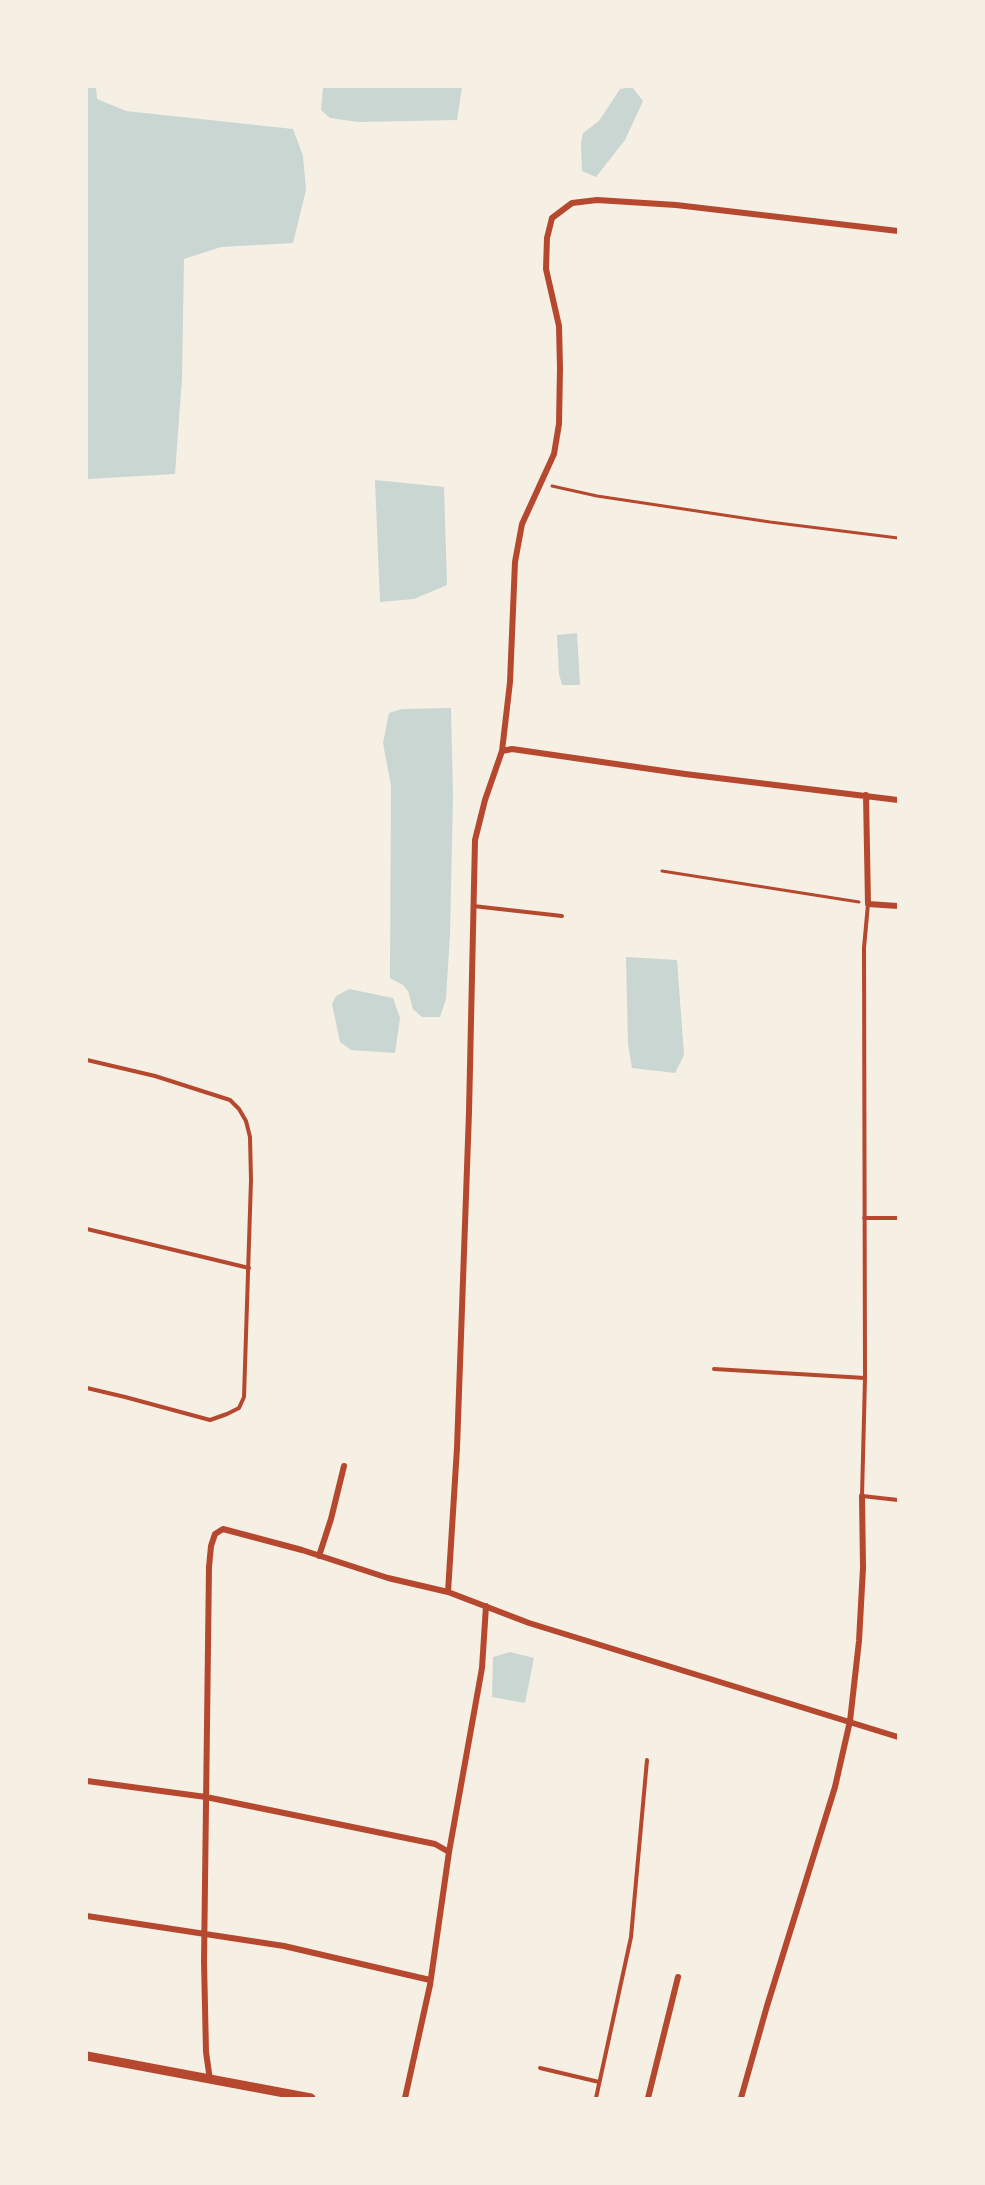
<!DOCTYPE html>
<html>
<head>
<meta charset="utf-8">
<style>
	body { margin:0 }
	#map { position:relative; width:985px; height:2185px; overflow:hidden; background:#f6efe4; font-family:Commissioner,sans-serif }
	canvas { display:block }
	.frame { position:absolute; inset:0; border:88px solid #f6efe4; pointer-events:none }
</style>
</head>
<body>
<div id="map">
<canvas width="985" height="2185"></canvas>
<div class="frame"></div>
</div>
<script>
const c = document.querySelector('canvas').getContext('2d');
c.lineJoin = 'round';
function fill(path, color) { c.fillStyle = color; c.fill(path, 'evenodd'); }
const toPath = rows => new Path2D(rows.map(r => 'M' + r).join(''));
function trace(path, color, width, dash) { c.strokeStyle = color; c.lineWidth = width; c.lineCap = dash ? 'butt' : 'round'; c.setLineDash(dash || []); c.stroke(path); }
const water = toPath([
	[87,87,96,87,97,99,126,111,293,129,303,156,306,190,293,243,221,247,184,259,182,378,175,474,87,479],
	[323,87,462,87,457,120,358,122,330,118,321,110],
	[632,87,643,101,625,140,596,177,582,171,581,143,583,133,599,121,620,89],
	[375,480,444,487,447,585,414,599,380,602],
	[577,633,580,685,562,685,559,674,557,635],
	[451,708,453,797,450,934,446,999,440,1017,422,1017,413,1009,408,991,403,985,390,978,391,786,383,743,389,713,402,709],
	[626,957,677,960,684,1055,675,1073,632,1068,628,1044],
	[349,989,393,998,400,1018,395,1053,351,1050,340,1042,332,1004,336,996],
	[510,1652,534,1658,525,1703,492,1697,493,1657]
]);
const path = toPath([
	[552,486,597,496,770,522,898,538],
	[662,871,859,902]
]);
const service = toPath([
	[868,904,864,948,865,1378,862,1496,898,1500],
	[473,906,562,916],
	[87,1060,155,1076,230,1100,239,1109,246,1121,250,1137,251,1180,244,1397,239,1408,227,1414,210,1420,125,1397,87,1388],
	[864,1218,898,1218],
	[87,1229,249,1268],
	[714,1369,865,1378],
	[540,2068,599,2082],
	[596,2098,631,1937,647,1760]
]);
const minor = toPath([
	[502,751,512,749,685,774,898,800],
	[866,795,868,904,898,906],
	[319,1556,331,1519,344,1466],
	[448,1592,457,1448,469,1112,475,840,485,800,502,751,510,682,515,562,522,524,554,454,559,424,560,368,559,326,546,269,547,238,552,218,572,203,597,200,676,205,898,231],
	[87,1781,206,1797,435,1844,449,1852,430,1985,405,2098],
	[449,1852,482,1668,486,1606],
	[87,1916,284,1946,430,1980],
	[210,2080,206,2052,204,1962,209,1567,211,1546,215,1534,223,1529,302,1550,388,1578,448,1592,529,1623,898,1737],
	[648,2098,678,1977],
	[741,2098,767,2006,835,1787,850,1721,859,1641,863,1568,862,1496]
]);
const tertiary = toPath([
	[87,2056,311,2098]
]);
fill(water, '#c9d6d2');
trace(path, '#b5482f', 3);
trace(service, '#b5482f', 4);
trace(minor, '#b5482f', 6);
trace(tertiary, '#b5482f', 9);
</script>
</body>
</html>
